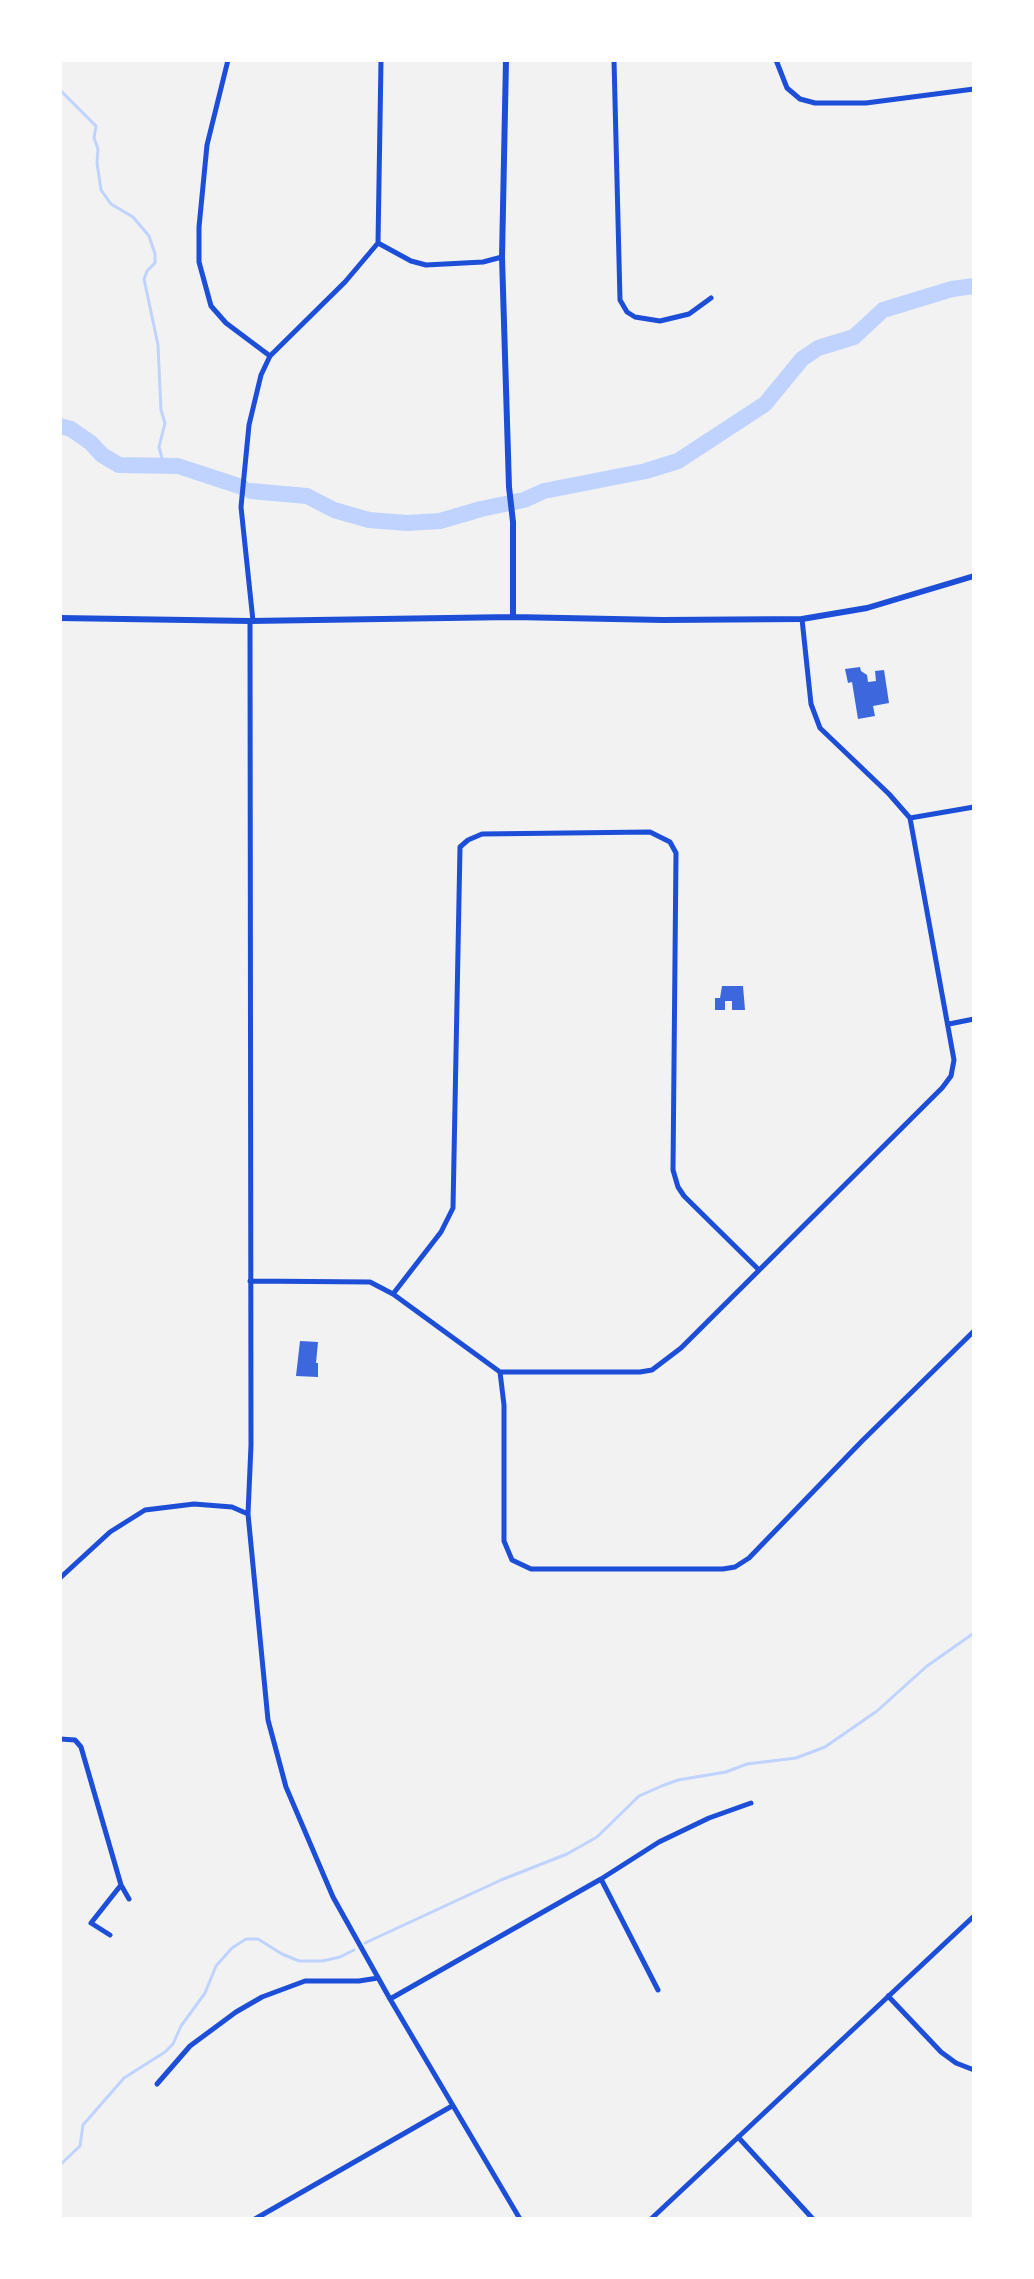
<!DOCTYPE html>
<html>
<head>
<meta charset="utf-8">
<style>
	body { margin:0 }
	#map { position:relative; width:1034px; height:2279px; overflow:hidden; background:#f2f2f2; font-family:"Nunito Sans",sans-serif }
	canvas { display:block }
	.frame { position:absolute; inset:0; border:62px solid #fff; pointer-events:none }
</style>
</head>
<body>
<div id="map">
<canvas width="1034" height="2279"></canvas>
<div class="frame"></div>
</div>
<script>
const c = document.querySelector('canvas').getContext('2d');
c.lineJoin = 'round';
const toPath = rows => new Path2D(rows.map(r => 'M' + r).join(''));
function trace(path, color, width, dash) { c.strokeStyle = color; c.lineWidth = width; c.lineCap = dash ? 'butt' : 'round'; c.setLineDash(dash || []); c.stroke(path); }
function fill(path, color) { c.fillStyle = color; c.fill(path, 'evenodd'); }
const stream = toPath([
	[60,90,96,126,94,138,98,149,97,163,101,190,111,204,133,217,149,236,155,254,155,263,147,271,144,279,158,345,161,410,165,423,159,447,164,466],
	[365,1943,501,1880,567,1854,597,1837,639,1796,664,1785,678,1780,726,1772,747,1764,796,1758,825,1747,877,1711,927,1666,974,1633],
	[60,2165,80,2146,83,2125,124,2078,165,2052,173,2044,181,2026,205,1993,216,1966,232,1948,246,1939,258,1939,282,1954,299,1961,322,1961,340,1957,354,1950]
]);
const river = toPath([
	[60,426,71,429,91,443,102,455,119,465,178,466,242,487],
	[251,491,307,496,334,510,369,520,407,523,440,521,481,509,524,500,544,491,646,471,678,461,765,404,802,359,818,348,854,337,883,310,952,289,974,286]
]);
const building = toPath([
	[860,667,861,671,867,675,868,682,876,681,875,671,884,670,889,703,873,706,875,716,858,719,852,682,848,683,845,669],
	[722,986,743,986,745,1010,732,1010,732,1001,725,1001,725,1010,715,1010,715,998,720,998],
	[300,1341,318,1342,316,1363,318,1363,318,1377,296,1376]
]);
const minor = toPath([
	[228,60,207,145,199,227,199,262,211,306,226,323,270,356],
	[614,60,620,300,627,312,635,317,660,321,689,314,711,298],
	[776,60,787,88,800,99,815,103,866,103,974,89],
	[378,243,411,261,426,265,483,262,502,257],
	[250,621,251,1445,248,1514,268,1720,286,1787,333,1897,390,1999,520,2219],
	[253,621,241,507,249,425,261,375,270,356,345,282,378,243,381,60],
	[910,818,974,807],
	[949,1024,974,1019],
	[250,1281,370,1282,393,1294,500,1372,640,1372,652,1370,681,1348,942,1088,951,1076,954,1060,910,818,889,794,820,728,811,704,802,619],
	[393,1294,441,1232,453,1208,460,847,468,840,482,834,650,832,670,842,676,853,673,1170,678,1187,684,1196,758,1269],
	[500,1372,504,1405,504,1541,512,1560,531,1569,723,1569,735,1567,749,1558,862,1441,974,1331],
	[60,1578,110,1532,145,1510,194,1504,232,1507,248,1514],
	[60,1739,75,1740,81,1747,121,1885,129,1899],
	[601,1879,658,1990],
	[110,1935,91,1923,121,1885],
	[888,1996,941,2052,956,2063,974,2070],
	[390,1999,601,1879,659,1842,709,1818,751,1803],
	[157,2084,190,2046,236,2012,262,1997,305,1981,359,1981,378,1978],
	[738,2137,813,2219],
	[255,2219,452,2106],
	[651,2219,974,1916]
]);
const tertiary = toPath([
	[506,60,502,257,509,487,513,522,513,617],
	[60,618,250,621,513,617,663,620,802,619,867,608,974,576]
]);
trace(stream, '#bfd3fe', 3);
trace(river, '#bfd3fe', 16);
fill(building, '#3d67dc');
trace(minor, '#1d4ed8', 5);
trace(tertiary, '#1d4ed8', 6);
</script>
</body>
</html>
